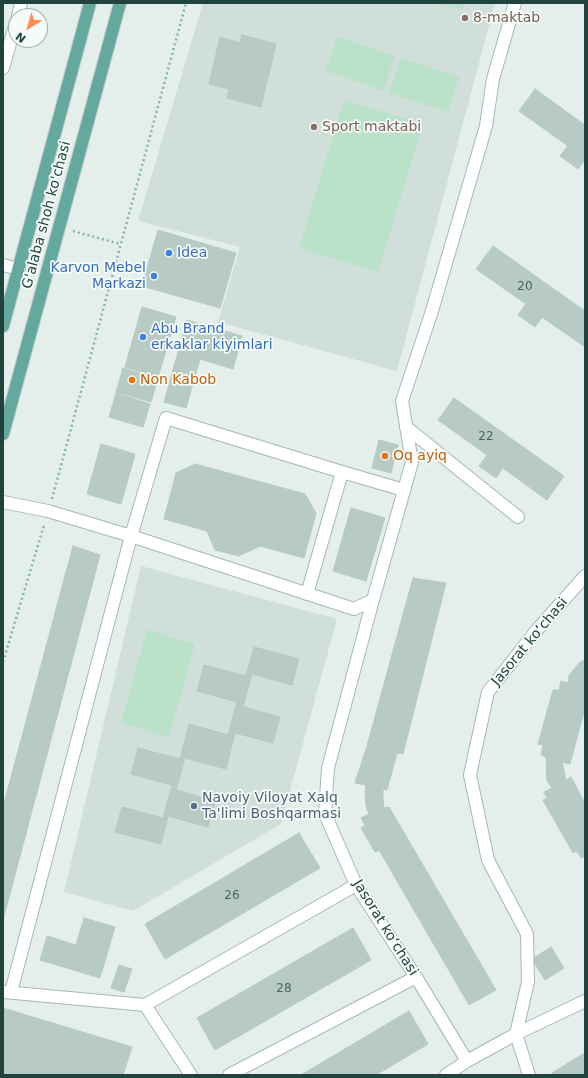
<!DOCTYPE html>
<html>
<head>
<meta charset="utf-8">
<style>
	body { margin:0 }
	#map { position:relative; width:588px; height:1078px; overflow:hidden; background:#e4efeb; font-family:"DejaVu Sans",sans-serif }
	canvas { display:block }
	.frame { position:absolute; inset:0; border:4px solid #20433d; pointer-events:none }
	.north { position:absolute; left:8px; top:8px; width:40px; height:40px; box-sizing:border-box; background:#f5fbf8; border:1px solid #a0b1ad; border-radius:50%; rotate:217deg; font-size:11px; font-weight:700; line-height:16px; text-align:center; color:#20433d }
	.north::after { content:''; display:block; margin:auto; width:14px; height:18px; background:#ff8b51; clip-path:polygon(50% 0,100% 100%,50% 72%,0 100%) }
</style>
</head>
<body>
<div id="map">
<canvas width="588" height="1078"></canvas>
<div class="frame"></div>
<div class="north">N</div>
</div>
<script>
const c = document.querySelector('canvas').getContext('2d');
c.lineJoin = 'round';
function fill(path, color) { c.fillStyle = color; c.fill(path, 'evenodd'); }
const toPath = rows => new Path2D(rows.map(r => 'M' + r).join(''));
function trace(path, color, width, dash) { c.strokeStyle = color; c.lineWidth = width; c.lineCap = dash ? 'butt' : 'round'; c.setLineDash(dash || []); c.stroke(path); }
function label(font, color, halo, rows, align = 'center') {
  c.font = font + ' "DejaVu Sans",sans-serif'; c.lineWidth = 3.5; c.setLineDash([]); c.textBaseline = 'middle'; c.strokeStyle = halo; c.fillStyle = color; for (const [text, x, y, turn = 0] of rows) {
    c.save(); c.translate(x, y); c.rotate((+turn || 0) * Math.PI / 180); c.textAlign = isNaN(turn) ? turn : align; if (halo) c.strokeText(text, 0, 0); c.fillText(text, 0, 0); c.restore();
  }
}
const built = toPath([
	[203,3,495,3,397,371,218,322,240,247,138,221],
	[141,566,337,619,281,824,133,911,64,892]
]);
const green = toPath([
	[438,3,465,3,463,10],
	[337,37,395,56,384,91,325,71],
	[401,58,459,77,448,112,389,93],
	[344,100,423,124,378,272,299,248],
	[147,630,195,644,169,737,121,723]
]);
const building = toPath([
	[242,35,276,44,261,107,227,98,229,89,209,84,220,37,240,43,242,35],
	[535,89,585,125,585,160,578,169,560,156,568,146,519,111,535,89],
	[158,230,236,253,220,308,142,286,158,230],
	[493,246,585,311,585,347,542,317,535,327,518,315,526,304,476,269,493,246],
	[142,307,176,317,158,377,125,367,142,307],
	[187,320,242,336,233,369,200,359,186,408,164,402,187,320],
	[123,368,158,378,151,402,116,392,123,368],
	[116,393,150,404,143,427,109,417,116,393],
	[454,398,564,476,547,500,503,468,496,478,479,466,487,455,438,420,454,398],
	[379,440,398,445,391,473,372,468,379,440],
	[101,444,135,454,121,504,87,494,101,444],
	[195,464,305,494,316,513,304,558,260,546,239,556,215,550,207,531,164,519,176,473,195,464],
	[351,508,385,518,366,581,333,571,351,508],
	[73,546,100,555,3,920,3,807,73,546],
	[413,578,446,583,403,754,397,753,387,790,383,789,383,798,384,808,389,807,496,990,469,1005,379,850,375,852,361,828,365,825,361,818,369,814,366,806,365,792,366,785,355,783,367,746,413,578],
	[254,647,299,659,292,685,252,674,243,707,280,717,273,743,235,733,226,769,185,758,176,790,215,801,208,827,168,816,161,844,115,832,122,807,163,818,172,785,131,774,138,748,180,759,189,724,228,735,237,702,197,691,204,665,246,676,254,647],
	[585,660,585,685,584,687,585,687,585,708,570,764,562,762,566,780,571,777,585,803,585,856,581,858,577,851,573,853,543,800,547,798,544,792,552,788,547,781,546,757,541,755,543,745,538,744,553,690,559,690,561,681,568,683,569,675,580,662,585,660],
	[299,833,320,868,165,959,145,924,299,833],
	[84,918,115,927,100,978,40,960,47,936,76,945,84,918],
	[353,928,371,960,215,1050,197,1018,353,928],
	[551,947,564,968,545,980,532,959,551,947],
	[119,965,132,969,124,992,111,988,119,965],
	[3,1008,132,1047,123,1075,3,1075,3,1008],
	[409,1011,428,1044,376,1075,301,1075,409,1011],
	[583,1054,585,1057,585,1075,553,1075,552,1073,583,1054]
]);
const path = toPath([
	[73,231,120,244],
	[52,499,186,3],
	[3,662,44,525]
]);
const minor = toPath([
	[18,16,21,3],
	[3,68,16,22],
	[3,265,19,269],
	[406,427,518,517],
	[3,502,48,511,131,536,354,609,373,600,412,462,402,401,432,311,486,126,493,79,515,3],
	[307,594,342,472,404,490],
	[373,600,328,768,325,814,356,885,416,977,467,1061],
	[4,992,145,1005,191,1075],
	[11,992,131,536,166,418,342,472],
	[145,1005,356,885],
	[229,1075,416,977],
	[446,1075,467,1061,516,1034,585,1001],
	[529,1075,516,1034,528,982,527,934,488,860,470,775,488,692,536,631,585,576]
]);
const major = toPath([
	[3,326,90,3],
	[3,434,120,3]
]);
const markers = [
	[465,18,4,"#8d6e63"],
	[314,127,4,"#8d6e63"],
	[169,253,4,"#3f7fe0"],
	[154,276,4,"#3f7fe0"],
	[143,337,4,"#3f7fe0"],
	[132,380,4,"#e8710a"],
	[385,456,4,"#e8710a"],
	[194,806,4,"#5c6f8a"]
];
const numberNames = [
	["20",525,287],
	["22",486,437],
	["26",232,896],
	["28",284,989]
];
const educationNames = [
	["8-maktab",473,18],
	["Sport maktabi",322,127]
];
const streetNames = [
	["G'alaba shoh ko'chasi",47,215,-75],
	["Jasorat ko‘chasi",530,642,-50],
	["Jasorat ko‘chasi",385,928,58]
];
const shopNames = [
	["Idea",177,253],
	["Karvon Mebel",146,268,"right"],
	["Markazi",146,284,"right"],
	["Abu Brand",151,329],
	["erkaklar kiyimlari",151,345]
];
const foodNames = [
	["Non Kabob",140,380],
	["Oq ayiq",393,456]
];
const serviceNames = [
	["Navoiy Viloyat Xalq",202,798],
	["Ta'limi Boshqarmasi",202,814]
];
fill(built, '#d1dfda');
fill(green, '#bae2c8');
fill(building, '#b8cac4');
trace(building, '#b5c9c3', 1);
trace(minor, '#a5b8b3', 14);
trace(major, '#c1cac9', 14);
trace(path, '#80b6aa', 2.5, [2, 3]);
trace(minor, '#fff', 12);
trace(major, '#63a99d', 12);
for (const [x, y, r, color] of markers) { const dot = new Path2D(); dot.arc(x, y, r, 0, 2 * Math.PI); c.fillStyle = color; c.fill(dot); trace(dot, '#f5fbf8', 1.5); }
label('12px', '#46655f', null, numberNames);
label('14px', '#785e54', '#f5fbf8', educationNames, 'left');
label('14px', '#20433d', '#f5fbf8', streetNames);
label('14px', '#366cbe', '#f5fbf8', shopNames, 'left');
label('14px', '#c56008', '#f5fbf8', foodNames, 'left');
label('14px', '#4e5e75', '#f5fbf8', serviceNames, 'left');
</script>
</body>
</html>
